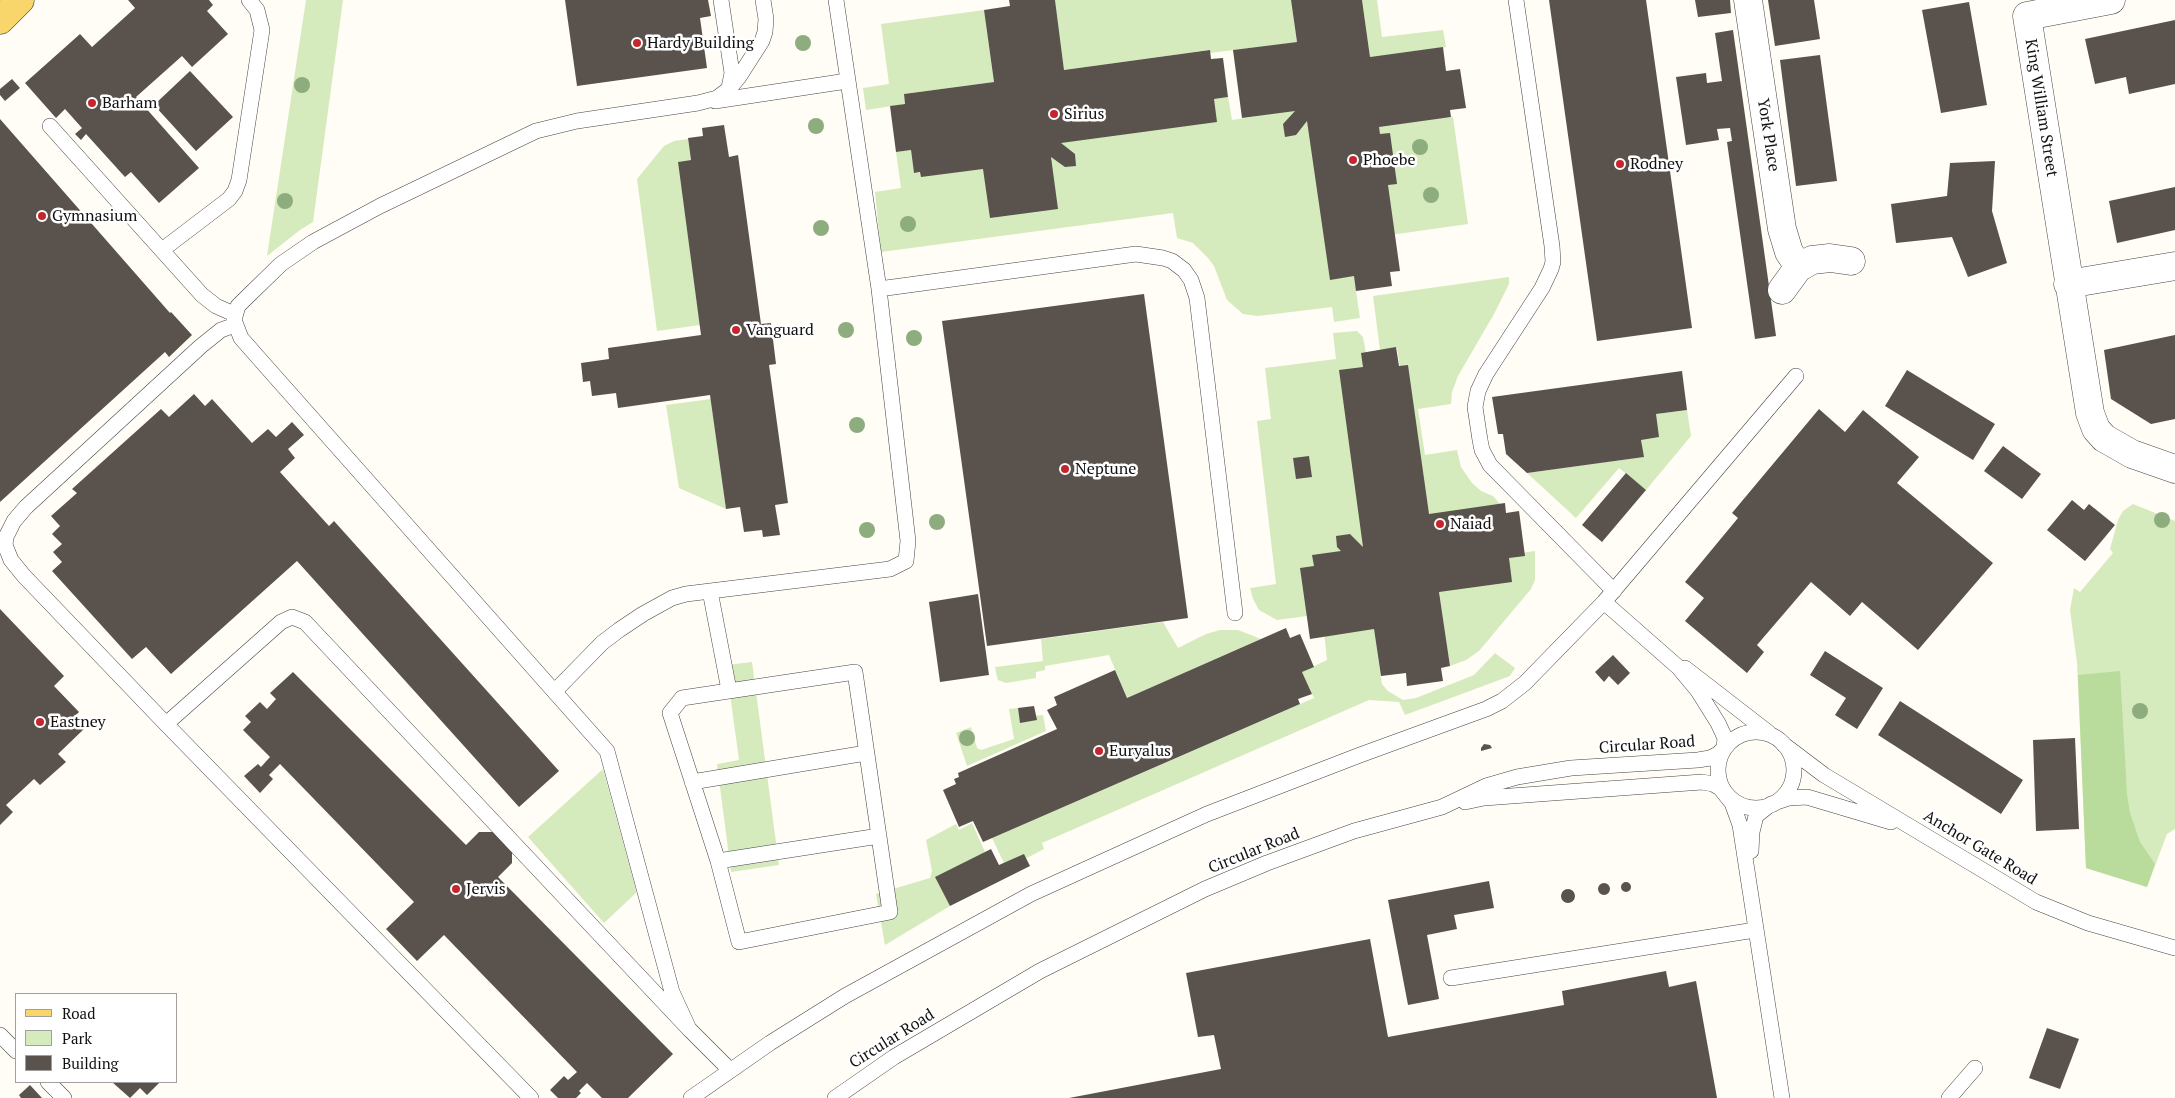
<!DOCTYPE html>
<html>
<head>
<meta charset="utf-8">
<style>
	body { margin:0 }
	#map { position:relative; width:2175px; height:1098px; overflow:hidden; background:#fffdf5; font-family:"PT Serif",serif }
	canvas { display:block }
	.legend { position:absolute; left:15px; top:993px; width:162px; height:90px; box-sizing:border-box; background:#fff; border:1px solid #a0a0a0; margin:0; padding:6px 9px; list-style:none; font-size:15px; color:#111 }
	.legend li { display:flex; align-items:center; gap:10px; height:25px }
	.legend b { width:25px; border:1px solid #a0a0a0 }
</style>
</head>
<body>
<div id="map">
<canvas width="2175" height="1098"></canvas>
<ul class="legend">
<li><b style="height:6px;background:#f9d66b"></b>Road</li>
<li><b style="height:14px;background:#d5ebbd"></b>Park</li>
<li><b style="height:14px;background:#5a524d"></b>Building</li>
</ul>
</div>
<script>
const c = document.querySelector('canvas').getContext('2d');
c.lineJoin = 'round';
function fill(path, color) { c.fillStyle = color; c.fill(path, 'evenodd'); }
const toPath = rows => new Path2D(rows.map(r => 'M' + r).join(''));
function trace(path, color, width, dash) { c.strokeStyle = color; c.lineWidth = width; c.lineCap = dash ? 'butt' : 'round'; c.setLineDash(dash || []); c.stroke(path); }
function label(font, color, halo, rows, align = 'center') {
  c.font = font + ' "PT Serif",serif'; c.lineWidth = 5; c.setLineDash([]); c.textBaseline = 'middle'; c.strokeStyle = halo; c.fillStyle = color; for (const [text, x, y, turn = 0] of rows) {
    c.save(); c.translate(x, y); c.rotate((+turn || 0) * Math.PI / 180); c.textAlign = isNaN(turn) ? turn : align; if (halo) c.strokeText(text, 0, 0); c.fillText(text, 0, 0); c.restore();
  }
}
const green = toPath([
	[306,0,343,0,313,222,300,230,267,256],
	[1055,0,1291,0,1297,42,1210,53,1209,50,1064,70],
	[1362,0,1377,0,1382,37,1443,30,1446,47,1370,57],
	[984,10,994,82,904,94,905,104,866,110,863,88,889,84,881,24],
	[1228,97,1232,120,1308,108,1357,210,1356,291,1360,318,1334,322,1332,307,1258,316,1243,314,1227,300,1214,266,1208,258,1193,243,1177,238,1173,213,881,252,875,192,901,188,896,152,911,150,914,173,983,169,1038,146,1214,99],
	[1453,117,1468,224,1390,235,1371,124],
	[688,139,691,160,678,162,700,325,657,331,637,179,664,146,674,141],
	[1509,277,1509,284,1494,314,1458,376,1452,392,1451,404,1418,409,1425,455,1457,450,1461,467,1472,483,1481,491,1493,496,1501,505,1423,517,1397,348,1380,350,1373,296],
	[1357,331,1363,337,1370,375,1375,560,1307,616,1277,620,1259,610,1253,599,1250,588,1276,584,1257,421,1271,419,1265,368,1336,359,1333,333],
	[711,399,726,509,679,488,666,405],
	[1687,410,1691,436,1646,490,1619,468,1576,518,1527,473,1643,457,1641,440,1656,414],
	[2133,504,2175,521,2175,829,2167,834,2147,887,2086,868,2077,663,2070,610,2074,588,2080,592,2113,553,2110,549,2118,520,2123,511],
	[1535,551,1535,580,1531,589,1479,651,1466,660,1450,666,1439,592,1507,555],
	[1163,622,1178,648,1206,634,1220,630,1238,630,1261,639,1127,698,1109,655,1045,666,1045,670,1036,672,1036,678,1006,683,998,680,997,677,995,667,1043,661,1041,639],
	[1374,629,1382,684,1388,691,1403,700,1416,698,1474,675,1495,653,1515,668,1510,676,1405,715,1399,702,1369,700,1042,843,1044,849,1023,860,1004,863,992,838,1314,698,1302,672,1327,660,1324,632],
	[752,662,779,865,731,872,717,764,739,760,726,665],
	[1018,708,1031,716,1043,715,1046,731,967,766,956,733,971,727,977,748,981,750,1014,739,1009,709],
	[603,769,636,890,636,893,604,923,528,837],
	[972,823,985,852,950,906,885,945,876,894,930,878,932,871,926,840,956,824,959,830]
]);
const forest = toPath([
	[2120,671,2127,794,2130,813,2140,842,2155,864,2147,887,2086,868,2078,675]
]);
const building = toPath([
	[128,0,209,0,213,5,207,11,228,34,192,67,182,56,136,97,199,168,159,203,131,172,125,177,86,134,81,140,75,134,82,128,65,109,56,118,25,83,80,34,92,47,135,8],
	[565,0,708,0,711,16,700,18,707,68,577,86],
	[1009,0,1055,0,1064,70,1210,50,1211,59,1223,58,1228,97,1214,99,1217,122,1061,143,1075,154,1076,166,1065,167,1051,157,1058,209,990,218,983,169,921,177,920,172,914,173,911,150,896,152,890,106,905,104,904,94,994,82,984,10,1010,6],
	[1291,0,1362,0,1370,57,1443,47,1446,71,1460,69,1466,108,1450,110,1451,117,1379,127,1380,134,1390,133,1397,184,1388,185,1400,271,1390,272,1392,286,1356,291,1354,276,1330,280,1307,121,1296,135,1285,137,1283,124,1295,111,1242,118,1233,50,1297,42],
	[1549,0,1646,0,1692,328,1597,341],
	[1695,0,1730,0,1731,13,1698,17],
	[1768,0,1814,0,1820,39,1775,46],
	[1969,2,1987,105,1941,113,1922,10],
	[2175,20,2175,84,2129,94,2126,77,2095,84,2085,39],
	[1733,30,1776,336,1755,339,1727,142,1732,141,1730,128,1717,129,1719,140,1686,145,1676,77,1706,73,1707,83,1722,81,1715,33],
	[1820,55,1837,181,1796,186,1780,60],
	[190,71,233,117,196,151,154,105],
	[12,79,20,88,5,101,0,95,0,89],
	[0,119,170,313,171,312,192,335,169,357,165,352,0,502],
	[724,125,729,157,738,155,761,324,771,323,776,364,769,365,788,503,775,505,780,535,763,537,762,530,744,532,740,507,726,509,710,395,618,408,616,393,592,396,590,381,583,382,581,363,609,359,608,348,701,335,678,162,691,160,688,138,703,136,702,128],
	[1995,161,1992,211,2007,263,1968,277,1952,237,1896,243,1891,204,1947,196,1950,163],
	[2175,187,2175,230,2117,243,2109,201],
	[1144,294,1188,618,987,646,942,321],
	[2175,335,2175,419,2151,424,2111,399,2104,350],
	[1396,347,1399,366,1408,365,1429,514,1505,503,1506,513,1519,511,1525,556,1509,558,1512,582,1439,592,1450,666,1441,668,1443,681,1407,686,1406,673,1381,676,1374,629,1310,639,1300,568,1314,566,1312,555,1341,551,1337,547,1336,536,1350,534,1363,547,1339,370,1363,367,1361,353],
	[1907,370,1995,424,1973,460,1885,406],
	[1682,371,1687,410,1656,414,1659,437,1641,440,1644,457,1527,473,1506,454,1503,434,1498,434,1492,397],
	[194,394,205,406,212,399,252,443,268,429,276,437,292,422,304,435,288,449,295,458,280,472,329,526,334,521,559,771,519,807,297,561,171,674,146,647,132,659,52,571,62,562,53,552,62,544,52,534,60,526,51,516,77,493,72,489,161,409,169,417],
	[1819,409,1845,432,1863,410,1919,457,1897,483,1993,563,1918,650,1862,602,1850,616,1811,582,1757,645,1764,652,1747,673,1685,621,1704,598,1685,582,1738,518,1732,513],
	[2003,446,2041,474,2022,499,1984,471],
	[1309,456,1312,477,1296,479,1293,458],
	[1626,473,1646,490,1602,542,1582,525],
	[2072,500,2084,510,2089,504,2115,525,2085,561,2047,530],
	[978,594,989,675,940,682,929,602],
	[0,609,64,676,54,686,79,712,74,717,85,728,58,754,66,762,40,785,34,779,6,805,13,812,0,825],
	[1286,628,1290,638,1300,634,1314,667,1302,672,1312,694,1298,699,1300,704,983,842,973,821,959,827,943,790,956,784,954,779,959,777,958,773,1057,729,1047,710,1057,705,1054,697,1115,670,1127,698],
	[1825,651,1883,688,1857,729,1835,715,1846,698,1810,675],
	[1613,655,1630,673,1618,685,1609,676,1604,682,1595,672],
	[293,672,466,845,479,832,495,832,512,850,512,863,498,877,673,1054,628,1098,602,1098,587,1083,579,1091,581,1093,576,1098,558,1098,550,1090,564,1076,568,1080,577,1072,444,935,417,961,386,929,414,902,280,764,269,775,273,779,260,793,244,776,258,764,261,767,270,757,243,730,251,722,245,716,260,702,267,709,276,699,270,693],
	[1900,701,2023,780,2001,814,1878,735],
	[1034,706,1037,720,1020,723,1018,708],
	[2075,738,2079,829,2036,831,2033,740],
	[1484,744,1490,745,1492,748,1481,751,1481,748],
	[991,849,999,865,1024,854,1030,866,950,906,935,877],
	[1489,881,1494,908,1454,915,1457,929,1427,935,1439,999,1408,1005,1388,900],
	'1621 887a5 5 0 1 1 10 0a5 5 0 1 1-10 0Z',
	'1598 889a6 6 0 1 1 12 0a6 6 0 1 1-12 0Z',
	'1561 896a7 7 0 1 1 14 0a7 7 0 1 1-14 0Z',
	[1370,939,1388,1037,1564,1005,1562,991,1666,971,1669,987,1696,981,1717,1098,1069,1098,1221,1069,1214,1035,1198,1037,1186,973],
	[2047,1028,2079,1039,2060,1089,2029,1078],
	[112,1082,160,1082,147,1095,140,1088,130,1098],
	[30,1085,42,1098,21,1098,19,1095]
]);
const service = toPath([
	[721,0,732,73,729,88],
	[1516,0,1552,246,1553,262,1551,269,1542,288,1486,374,1478,391,1475,407,1480,440,1482,450,1490,465,1614,591],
	[715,101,847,81],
	[50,126,202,295,216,306,234,314],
	[162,250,229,199,235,191,239,180,262,30,257,10,249,0],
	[879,289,1136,254,1163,258,1172,261,1184,270,1191,280,1197,298,1235,613],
	[235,325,221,330,201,346,26,507,14,521,6,537,5,545,11,560,24,576,166,724,281,622,292,617,305,622,689,1029,730,1070],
	[710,591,729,690],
	[1685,668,1769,733],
	[855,672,890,912,739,942,718,861,670,713,682,698,855,672],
	[555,691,602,643,619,630,643,614,672,598,686,594,890,569,906,561,908,541,879,289,836,0],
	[166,724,531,1098],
	'1718 770a38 38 0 1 1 76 0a38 38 0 1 1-76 0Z',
	[1783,744,1824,775,2036,902,2088,923,2175,948],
	[692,782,866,753],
	[1465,802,1484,798,1702,782,1713,784,1720,788,1732,803,1740,825,1782,1098],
	[1751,851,1752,832,1756,816,1771,804,1789,798,1807,797,1891,822],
	[718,861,879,836],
	[1451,978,1755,930],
	[689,1029,672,992,607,751,263,363,241,338,234,320,238,306,245,299,281,264,313,242,380,206,536,131,577,121,698,103,717,98,729,89,739,77,762,41,765,32,766,19,763,0],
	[0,1035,16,1051],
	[48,1082,64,1098],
	[691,1098,770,1043,845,996,1031,894,1207,814,1360,755,1486,709,1502,701,1525,683,1604,602,1796,376],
	[835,1098,894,1057,1040,971,1205,889,1267,863,1354,831,1442,807,1486,786,1517,777,1571,768,1698,760,1710,758,1718,754,1724,748,1725,738,1718,723,1698,691,1678,667,1604,602],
	[1949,1098,1975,1068]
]);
const minor = toPath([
	[1748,0,1782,229,1789,252,1799,267],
	[2111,0,2027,16,2090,413,2096,429,2104,438,2132,454,2175,469],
	[2068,284,2175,266],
	[1782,290,1798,268,1812,260,1830,258,1851,261]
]);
const primary = toPath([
	[0,20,20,0]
]);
const trees = [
	[803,43],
	[302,85],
	[816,126],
	[1420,147],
	[1431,195],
	[285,201],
	[908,224],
	[821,228],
	[846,330],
	[914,338],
	[857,425],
	[2162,520],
	[937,522],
	[867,530],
	[2140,711],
	[967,738]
];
const markers = [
	[637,43,5,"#c4262e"],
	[92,103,5,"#c4262e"],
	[1054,114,5,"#c4262e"],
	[1353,160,5,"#c4262e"],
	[1620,164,5,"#c4262e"],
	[42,216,5,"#c4262e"],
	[736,330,5,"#c4262e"],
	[1065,469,5,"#c4262e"],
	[1440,524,5,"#c4262e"],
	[40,722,5,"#c4262e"],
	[1099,751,5,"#c4262e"],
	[456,889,5,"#c4262e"]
];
const poiNames = [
	["Hardy Building",647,43],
	["Barham",102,103],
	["Sirius",1064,114],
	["Phoebe",1363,160],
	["Rodney",1630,164],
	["Gymnasium",52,216],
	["Vanguard",746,330],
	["Neptune",1075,469],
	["Naiad",1450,524],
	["Eastney",50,722],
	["Euryalus",1109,751],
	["Jervis",466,889]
];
const streetNames = [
	["King William Street",2041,108,81],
	["York Place",1768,135,81],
	["Circular Road",1647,745,-4],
	["Anchor Gate Road",1980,848,31],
	["Circular Road",1254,851,-22],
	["Circular Road",892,1039,-32]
];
fill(green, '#d5ebbd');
fill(forest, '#b9dc9c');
fill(building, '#5a524d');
trace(service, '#444', 16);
trace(minor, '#444', 29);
trace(primary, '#222', 29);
trace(service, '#fff', 15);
trace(minor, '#fff', 28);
trace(primary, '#f9d66b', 28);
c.fillStyle = '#8dad7f';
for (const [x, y] of trees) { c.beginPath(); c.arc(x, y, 8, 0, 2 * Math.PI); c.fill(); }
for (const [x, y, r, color] of markers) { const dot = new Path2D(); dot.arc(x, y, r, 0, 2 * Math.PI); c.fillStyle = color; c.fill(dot); trace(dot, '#fff', 2); }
label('16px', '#111', '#fff', poiNames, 'left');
label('16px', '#111', '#fff', streetNames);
</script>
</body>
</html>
